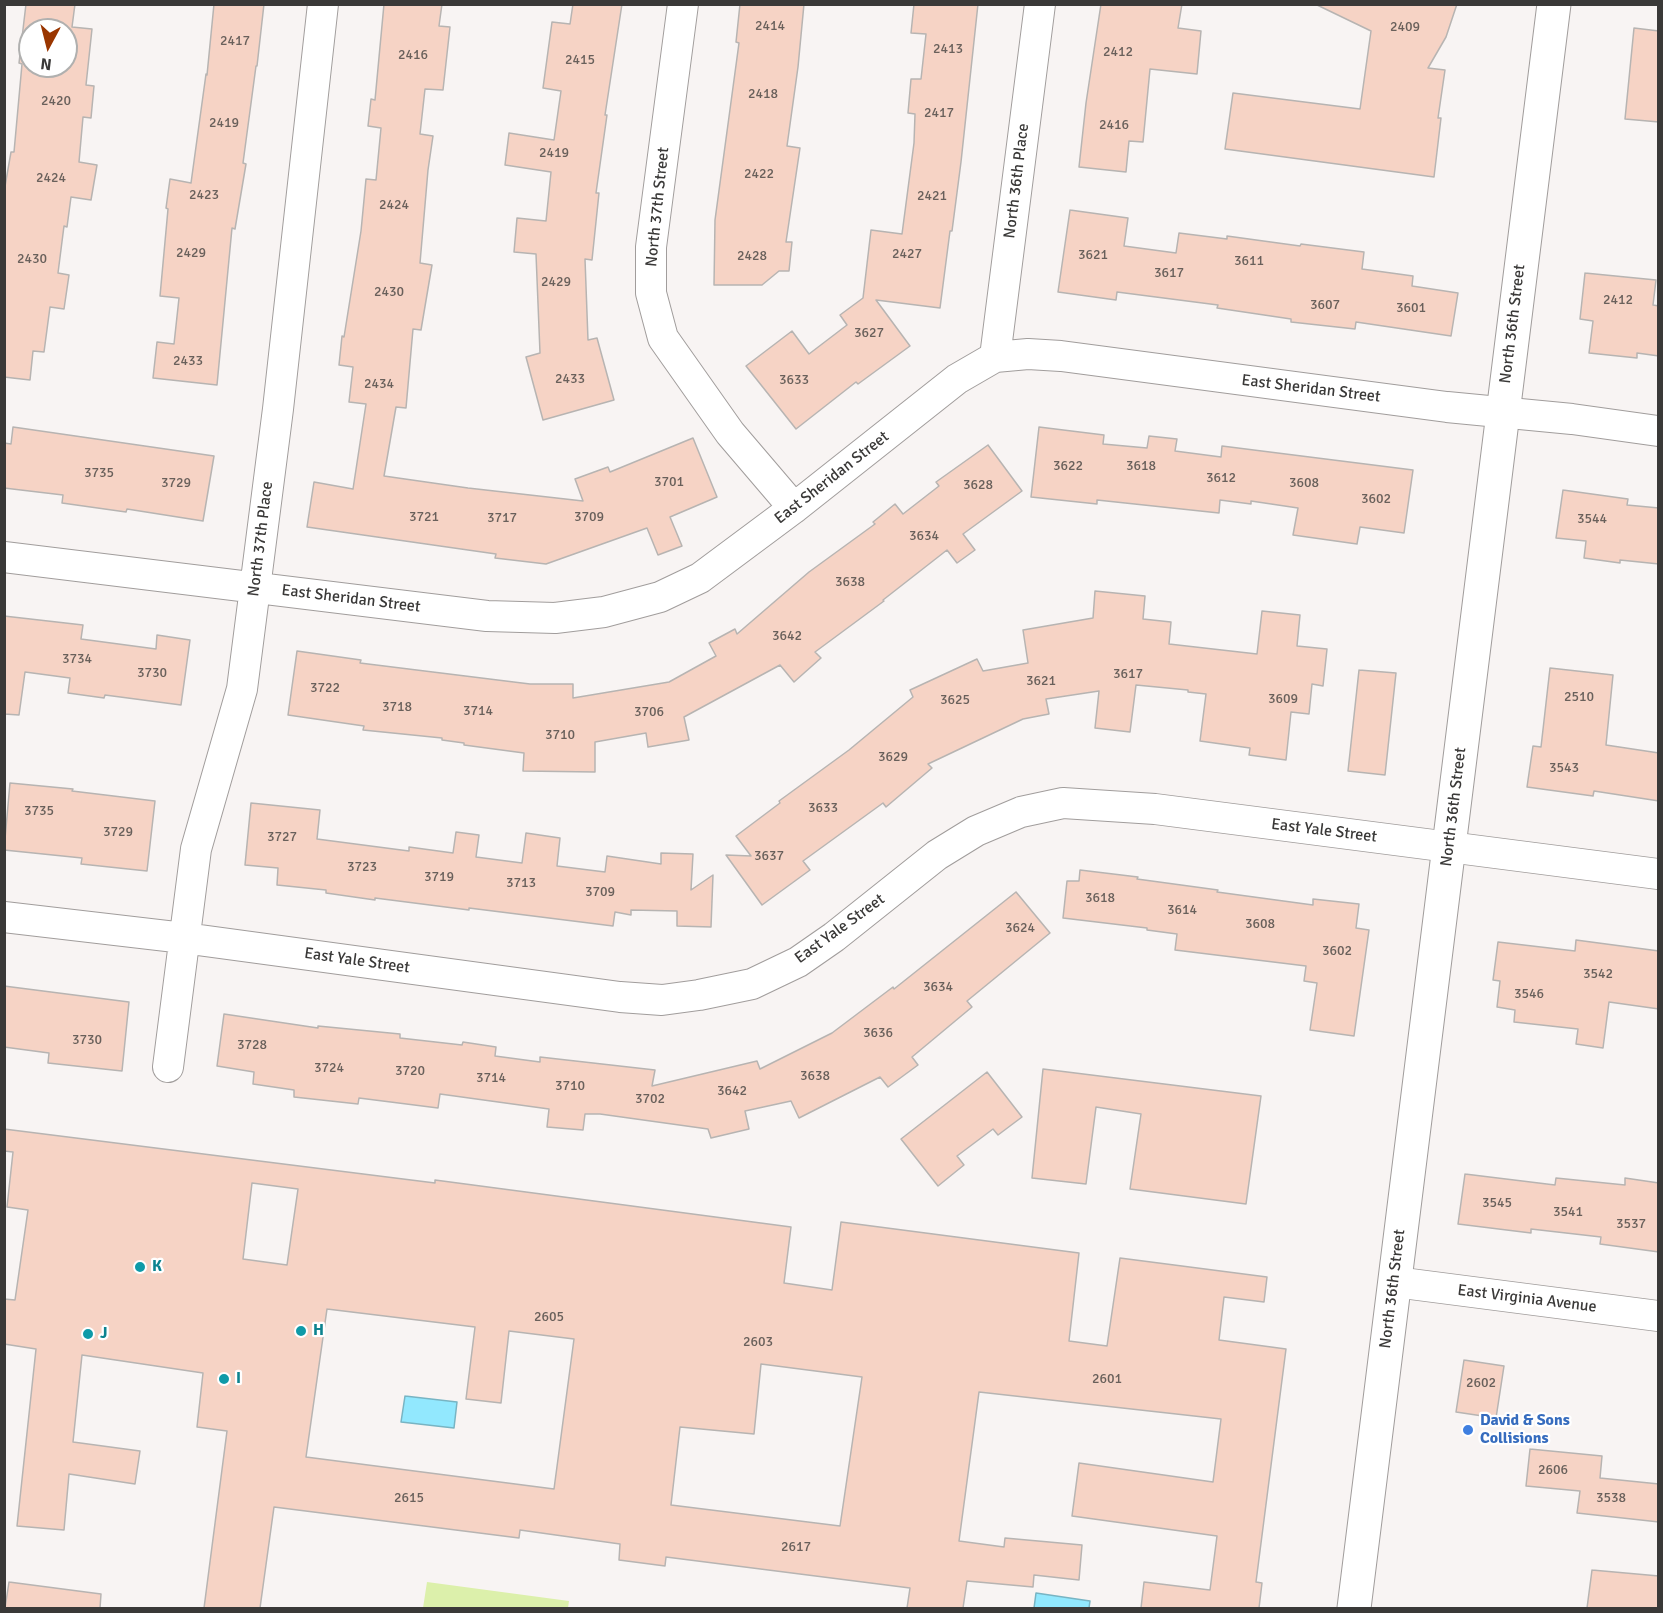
<!DOCTYPE html>
<html>
<head>
<meta charset="utf-8">
<style>
	body { margin:0 }
	#map { position:relative; width:1663px; height:1613px; overflow:hidden; background:#f8f4f3; font-family:Signika,sans-serif }
	canvas { display:block }
	.frame { position:absolute; inset:0; border:6px solid #3a3938; pointer-events:none }
	.north { position:absolute; left:18px; top:18px; width:60px; height:60px; box-sizing:border-box; background:#fff; border:2px solid #b0b0af; border-radius:50%; rotate:187deg; font-size:16px; font-weight:700; line-height:24px; text-align:center; color:#3a3938 }
	.north::after { content:''; display:block; margin:auto; width:21px; height:27px; background:#9a3600; clip-path:polygon(50% 0,100% 100%,50% 72%,0 100%) }
</style>
</head>
<body>
<div id="map">
<canvas width="1663" height="1613"></canvas>
<div class="frame"></div>
<div class="north">N</div>
</div>
<script>
const c = document.querySelector('canvas').getContext('2d');
c.lineJoin = 'round';
function fill(path, color) { c.fillStyle = color; c.fill(path, 'evenodd'); }
const toPath = rows => new Path2D(rows.map(r => 'M' + r).join(''));
function trace(path, color, width, dash) { c.strokeStyle = color; c.lineWidth = width; c.lineCap = dash ? 'butt' : 'round'; c.setLineDash(dash || []); c.stroke(path); }
function label(font, color, halo, rows, align = 'center') {
  c.font = font + ' Signika,sans-serif'; c.lineWidth = 4.5; c.setLineDash([]); c.textBaseline = 'middle'; c.strokeStyle = halo; c.fillStyle = color; for (const [text, x, y, turn = 0] of rows) {
    c.save(); c.translate(x, y); c.rotate((+turn || 0) * Math.PI / 180); c.textAlign = isNaN(turn) ? turn : align; if (halo) c.strokeText(text, 0, 0); c.fillText(text, 0, 0); c.restore();
  }
}
const green = toPath([
	[427,1582,569,1601,568,1608,423,1608]
]);
const water = toPath([
	[405,1396,457,1402,454,1428,401,1422,405,1396],
	[1036,1593,1090,1601,1089,1608,1034,1608,1036,1593]
]);
const building = toPath([
	[26,4,75,4,72,27,92,29,86,85,94,86,91,118,83,117,79,162,97,165,91,200,71,197,67,227,64,226,58,273,69,275,64,309,50,307,44,352,33,351,30,380,4,377,4,192,11,152,14,152,22,64,19,63,26,4],
	[30,30,66,30,66,66,30,66,30,30],
	[214,4,264,4,257,66,256,66,243,163,246,164,235,229,232,228,217,385,153,378,157,342,174,344,179,298,160,296,168,209,166,208,170,179,191,183,206,74,207,75,214,4],
	[384,4,442,4,439,26,450,27,443,90,425,89,420,134,433,136,428,170,420,263,432,265,421,330,413,329,406,408,396,407,384,476,468,488,583,501,575,479,608,467,610,472,693,438,717,497,670,517,682,546,658,555,647,528,546,564,495,558,496,554,307,527,314,482,353,489,366,404,349,402,353,367,339,365,342,336,344,337,361,231,366,179,376,180,381,128,368,126,371,99,375,100,384,4],
	[573,4,622,4,605,115,607,115,596,193,599,193,592,260,585,259,588,340,597,338,614,400,543,420,526,357,540,353,536,254,514,252,517,218,546,221,551,172,505,165,509,133,554,140,561,91,543,88,552,22,570,24,573,4],
	[740,4,804,4,798,67,787,146,800,148,786,242,792,242,789,271,779,271,762,285,714,285,715,220,739,43,736,42,740,4],
	[914,4,978,4,961,162,952,231,950,231,940,308,876,300,910,346,858,384,856,382,796,429,746,366,792,331,809,354,847,325,840,315,863,298,871,230,902,234,914,143,915,114,908,113,911,79,921,79,926,34,911,33,914,4],
	[1101,4,1182,4,1178,28,1201,31,1197,74,1150,69,1143,142,1129,141,1126,172,1079,167,1086,103,1101,4],
	[1315,4,1457,4,1446,37,1428,68,1445,70,1438,118,1441,118,1434,177,1225,149,1233,93,1360,109,1371,31,1315,4],
	[1634,28,1659,31,1659,122,1625,119,1634,28],
	[1070,210,1128,218,1124,246,1176,253,1179,233,1227,239,1227,236,1300,246,1301,244,1364,252,1362,269,1413,276,1412,286,1458,293,1451,336,1356,322,1355,329,1291,322,1291,319,1217,308,1218,305,1117,292,1116,300,1058,292,1070,210],
	[1585,273,1656,280,1653,305,1659,306,1659,356,1637,353,1637,358,1589,353,1593,321,1580,319,1585,273],
	[13,427,214,456,203,521,127,509,126,512,62,503,63,495,4,488,4,443,11,444,13,427],
	[1039,427,1104,435,1103,444,1147,448,1149,436,1177,439,1175,451,1221,457,1222,446,1413,470,1404,533,1360,527,1357,544,1293,535,1298,508,1251,501,1251,504,1220,500,1219,513,1097,500,1097,504,1031,497,1039,427],
	[988,445,1022,491,963,534,975,550,957,563,947,550,883,600,884,601,815,652,821,658,794,682,780,665,684,717,689,740,648,747,646,733,595,742,595,772,523,771,524,753,464,745,464,743,442,740,442,738,363,730,364,726,288,715,297,651,361,660,360,663,530,684,573,684,573,698,669,682,716,656,709,643,735,629,737,634,809,572,875,524,873,522,895,504,903,514,939,486,936,482,988,445],
	[1563,490,1628,499,1627,505,1659,508,1659,564,1620,560,1620,563,1584,558,1586,541,1556,538,1563,490],
	[1095,591,1145,596,1143,619,1171,622,1169,644,1257,654,1262,611,1300,615,1297,646,1327,649,1323,686,1312,684,1309,714,1291,712,1286,760,1249,755,1250,748,1200,741,1206,694,1188,692,1188,690,1136,685,1130,732,1095,728,1099,691,1046,699,1049,714,1023,719,928,764,932,768,886,807,883,803,803,861,810,870,762,905,726,855,751,856,736,836,780,803,779,801,849,750,913,697,910,690,977,659,983,671,1028,663,1023,630,1093,618,1095,591],
	[4,616,83,625,81,639,156,649,157,635,190,640,181,705,105,695,104,698,68,693,70,678,25,672,19,715,4,714,4,616],
	[1550,668,1613,675,1606,745,1659,753,1659,801,1594,791,1593,796,1527,787,1533,746,1541,747,1550,668],
	[1359,670,1396,673,1385,775,1348,771,1359,670],
	[10,783,73,789,72,791,155,801,147,871,81,864,82,858,4,850,10,783],
	[251,803,320,810,317,839,409,851,409,847,453,853,456,832,479,835,476,857,522,863,526,833,560,838,557,866,605,872,607,856,661,864,661,853,693,854,691,890,713,875,711,927,677,926,677,911,631,910,631,915,615,912,613,926,469,908,469,910,375,898,375,900,326,893,326,890,277,885,278,868,245,865,251,803],
	[1080,870,1138,877,1137,879,1218,890,1217,892,1313,905,1313,899,1359,904,1356,928,1369,930,1354,1036,1310,1030,1317,983,1304,981,1306,966,1175,950,1177,934,1147,930,1147,928,1063,918,1067,881,1079,881,1080,870],
	[1016,892,1050,933,967,1001,972,1007,912,1057,918,1065,888,1087,880,1077,799,1118,791,1101,745,1111,749,1129,711,1138,708,1129,600,1114,585,1114,583,1130,547,1127,549,1109,440,1094,438,1108,359,1098,358,1104,294,1097,294,1090,253,1084,254,1072,217,1066,224,1014,318,1028,318,1026,400,1034,400,1038,462,1045,463,1042,496,1047,495,1056,540,1062,540,1057,655,1070,652,1086,757,1061,760,1069,832,1033,893,987,894,989,1016,892],
	[1576,940,1659,951,1659,1009,1609,1002,1603,1048,1576,1044,1578,1029,1514,1022,1515,1010,1497,1007,1500,981,1493,980,1498,942,1575,951,1576,940],
	[4,986,129,1002,122,1071,48,1063,49,1053,4,1047,4,986],
	[1043,1069,1261,1096,1246,1204,1130,1189,1141,1114,1096,1107,1086,1184,1032,1178,1043,1069],
	[987,1072,1022,1117,998,1135,993,1129,957,1156,964,1165,938,1186,901,1139,987,1072],
	[4,1129,435,1183,435,1180,791,1227,784,1283,832,1290,841,1222,1079,1253,1069,1341,1107,1346,1120,1258,1267,1277,1264,1302,1224,1297,1219,1340,1286,1349,1256,1582,1262,1583,1259,1608,1141,1608,1144,1582,1210,1590,1217,1536,1072,1516,1079,1463,1213,1482,1221,1419,979,1392,959,1541,1004,1547,1005,1538,1082,1545,1079,1580,1034,1575,1033,1587,967,1581,963,1608,907,1608,910,1588,666,1557,665,1566,619,1560,620,1544,520,1530,519,1538,274,1507,260,1608,204,1608,227,1431,197,1427,203,1373,82,1355,73,1442,140,1451,135,1484,69,1474,64,1530,17,1526,36,1349,4,1344,4,1299,15,1300,28,1210,7,1207,13,1152,4,1151,4,1129],
	[252,1183,298,1189,287,1265,243,1259,252,1183],
	[327,1309,475,1327,466,1399,501,1403,509,1331,574,1339,554,1489,306,1457,327,1309],
	[761,1364,862,1377,840,1526,671,1505,680,1427,754,1434,761,1364],
	[1465,1174,1555,1185,1556,1178,1625,1185,1625,1178,1659,1183,1659,1252,1600,1244,1601,1237,1531,1229,1531,1233,1458,1224,1465,1174],
	[1464,1360,1504,1366,1496,1418,1456,1412,1464,1360],
	[1530,1449,1602,1456,1600,1478,1659,1484,1659,1522,1577,1513,1580,1491,1526,1486,1530,1449],
	[1592,1570,1659,1576,1659,1608,1587,1608,1592,1570],
	[9,1582,101,1594,100,1608,5,1608,9,1582]
]);
const minor = toPath([
	[683,4,651,247,651,293,663,338,730,433,794,508],
	[995,357,1040,4],
	[4,557,487,616,555,618,604,612,660,597,700,578,794,508,957,379,995,357,1028,354,1061,356,1447,407,1572,419,1658,431],
	[4,917,184,938,620,997,662,1000,699,995,752,984,798,962,834,937,937,855,976,831,1021,812,1063,803,1155,809,1658,874],
	[168,1067,196,849,242,689,278,409,323,4],
	[1395,1282,1658,1316]
]);
const secondary = toPath([
	[1354,1608,1554,4]
]);
const markers = [
	[140,1267,6,"#0f9aa8"],
	[301,1331,6,"#0f9aa8"],
	[88,1334,6,"#0f9aa8"],
	[224,1379,6,"#0f9aa8"],
	[1468,1430,6,"#3f7fe0"]
];
const numberNames = [
	["2414",770,26],
	["2409",1405,27],
	["2417",235,41],
	["2413",948,49],
	["2412",1118,52],
	["2416",413,55],
	["2415",580,60],
	["2418",763,94],
	["2420",56,101],
	["2417",939,113],
	["2419",224,123],
	["2416",1114,125],
	["2419",554,153],
	["2422",759,174],
	["2424",51,178],
	["2423",204,195],
	["2421",932,196],
	["2424",394,205],
	["2429",191,253],
	["2427",907,254],
	["3621",1093,255],
	["2428",752,256],
	["2430",32,259],
	["3611",1249,261],
	["3617",1169,273],
	["2429",556,282],
	["2430",389,292],
	["2412",1618,300],
	["3607",1325,305],
	["3601",1411,308],
	["3627",869,333],
	["2433",188,361],
	["2433",570,379],
	["3633",794,380],
	["2434",379,384],
	["3622",1068,466],
	["3618",1141,466],
	["3735",99,473],
	["3612",1221,478],
	["3701",669,482],
	["3729",176,483],
	["3608",1304,483],
	["3628",978,485],
	["3602",1376,499],
	["3721",424,517],
	["3709",589,517],
	["3717",502,518],
	["3544",1592,519],
	["3634",924,536],
	["3638",850,582],
	["3642",787,636],
	["3734",77,659],
	["3730",152,673],
	["3617",1128,674],
	["3621",1041,681],
	["3722",325,688],
	["2510",1579,697],
	["3609",1283,699],
	["3625",955,700],
	["3718",397,707],
	["3714",478,711],
	["3706",649,712],
	["3710",560,735],
	["3629",893,757],
	["3543",1564,768],
	["3633",823,808],
	["3735",39,811],
	["3729",118,832],
	["3727",282,837],
	["3637",769,856],
	["3723",362,867],
	["3719",439,877],
	["3713",521,883],
	["3709",600,892],
	["3618",1100,898],
	["3614",1182,910],
	["3608",1260,924],
	["3624",1020,928],
	["3602",1337,951],
	["3542",1598,974],
	["3634",938,987],
	["3546",1529,994],
	["3636",878,1033],
	["3730",87,1040],
	["3728",252,1045],
	["3724",329,1068],
	["3720",410,1071],
	["3638",815,1076],
	["3714",491,1078],
	["3710",570,1086],
	["3642",732,1091],
	["3702",650,1099],
	["3545",1497,1203],
	["3541",1568,1212],
	["3537",1631,1224],
	["2605",549,1317],
	["2603",758,1342],
	["2601",1107,1379],
	["2602",1481,1383],
	["2606",1553,1470],
	["2615",409,1498],
	["3538",1611,1498],
	["2617",796,1547]
];
const streetNames = [
	["North 36th Place",1017,181,-83],
	["North 37th Street",658,207,-84],
	["North 36th Street",1513,324,-83],
	["East Sheridan Street",1311,389,7],
	["East Sheridan Street",832,478,-38],
	["North 37th Place",261,539,-83],
	["East Sheridan Street",351,599,7],
	["North 36th Street",1454,807,-83],
	["East Yale Street",1324,831,7],
	["East Yale Street",840,929,-36],
	["East Yale Street",357,961,8],
	["North 36th Street",1393,1289,-83],
	["East Virginia Avenue",1527,1299,7]
];
const cultureNames = [
	["K",152,1267],
	["H",313,1331],
	["J",100,1334],
	["I",236,1379]
];
const shopNames = [
	["David & Sons",1480,1421],
	["Collisions",1480,1439]
];
fill(green, '#dcf0ab');
fill(water, '#92e8fe');
trace(water, '#78b4c3', 1.5);
fill(building, '#f6d3c5');
trace(building, '#b7b4b2', 1.5);
trace(minor, '#a19d9c', 32);
trace(secondary, '#a19d9c', 35);
trace(minor, '#fff', 30);
trace(secondary, '#fff', 33);
for (const [x, y, r, color] of markers) { const dot = new Path2D(); dot.arc(x, y, r, 0, 2 * Math.PI); c.fillStyle = color; c.fill(dot); trace(dot, '#fff', 2); }
label('14px', '#69605b', null, numberNames);
label('16px', '#3a3938', '#fff', streetNames);
label('bold 16px', '#0d838f', '#fff', cultureNames, 'left');
label('bold 16px', '#366cbe', '#fff', shopNames, 'left');
</script>
</body>
</html>
